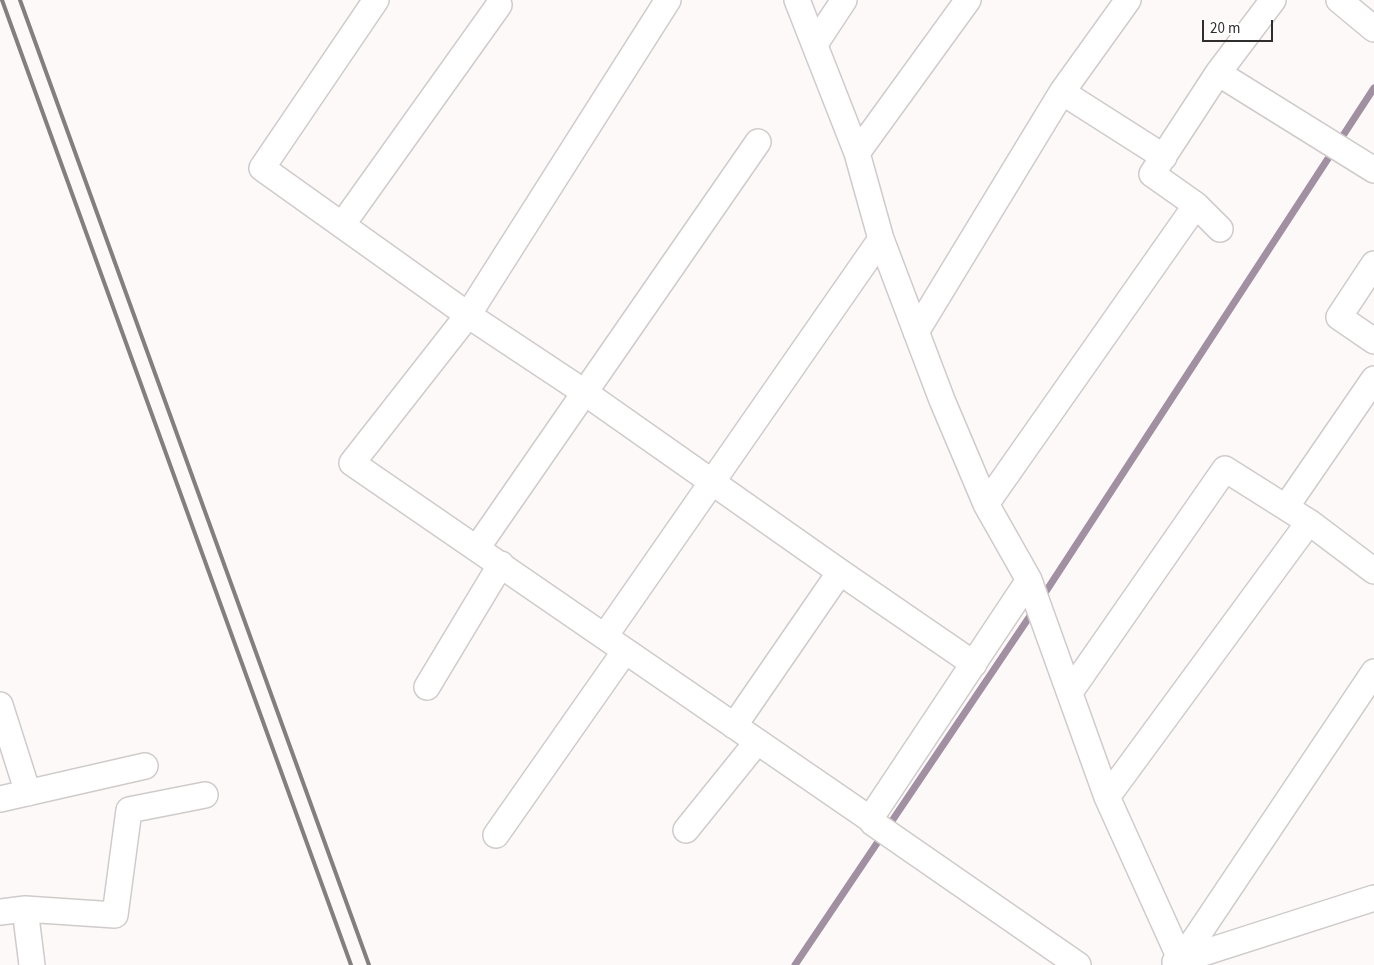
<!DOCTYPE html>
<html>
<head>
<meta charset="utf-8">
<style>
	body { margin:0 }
	#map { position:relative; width:1374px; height:965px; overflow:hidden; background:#fef9f9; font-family:"Source Sans 3",sans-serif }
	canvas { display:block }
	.scale { position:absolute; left:1202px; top:20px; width:71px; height:22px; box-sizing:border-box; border:2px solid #2f2d2d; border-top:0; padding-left:6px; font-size:15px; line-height:18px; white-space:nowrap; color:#2f2d2d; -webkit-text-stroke:4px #fff; paint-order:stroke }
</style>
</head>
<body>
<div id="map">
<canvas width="1374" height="965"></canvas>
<div class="scale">20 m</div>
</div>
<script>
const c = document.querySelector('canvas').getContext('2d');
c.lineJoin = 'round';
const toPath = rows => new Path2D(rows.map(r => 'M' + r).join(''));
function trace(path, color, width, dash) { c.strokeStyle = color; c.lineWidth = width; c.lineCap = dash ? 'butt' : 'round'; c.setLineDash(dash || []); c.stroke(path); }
const stream = toPath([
	[1041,599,1374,88],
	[795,965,1034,610]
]);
const minor = toPath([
	[376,0,262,168,468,315,584,392,840,572,974,664],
	[668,0,468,315,352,463,870,819,873,823,1078,965],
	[797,0,857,153,881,239,942,400,986,504,1029,580,1107,797,1183,965],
	[1339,0,1374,29],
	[815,44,844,0],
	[1218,73,1374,170],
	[1062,92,1164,157],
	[857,153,968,0],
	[342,225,499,5],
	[1220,229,1196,205,1152,174,1218,73,1273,0],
	[1374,264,1339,317,1374,341],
	[916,332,1062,92,1128,0],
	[986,504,1196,205],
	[1286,507,1374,379],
	[477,548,758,142],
	[605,636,881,239],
	[427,687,501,564],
	[1070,692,1225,469,1309,522,1374,571],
	[0,705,28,793],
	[734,726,840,572],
	[1107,797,1309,522],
	[0,799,145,766],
	[870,819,1029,580],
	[686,830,757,742],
	[496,835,625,651],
	[25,909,32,965],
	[0,912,25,909,115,915,129,810,205,795],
	[1181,960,1374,672],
	[1175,962,1374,898]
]);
const rail = toPath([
	[2,0,351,965],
	[20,0,369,965]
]);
trace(stream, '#a090a1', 7);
trace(minor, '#d0cbcb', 28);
trace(minor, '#fff', 25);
trace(rail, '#827f7f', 4);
</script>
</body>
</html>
